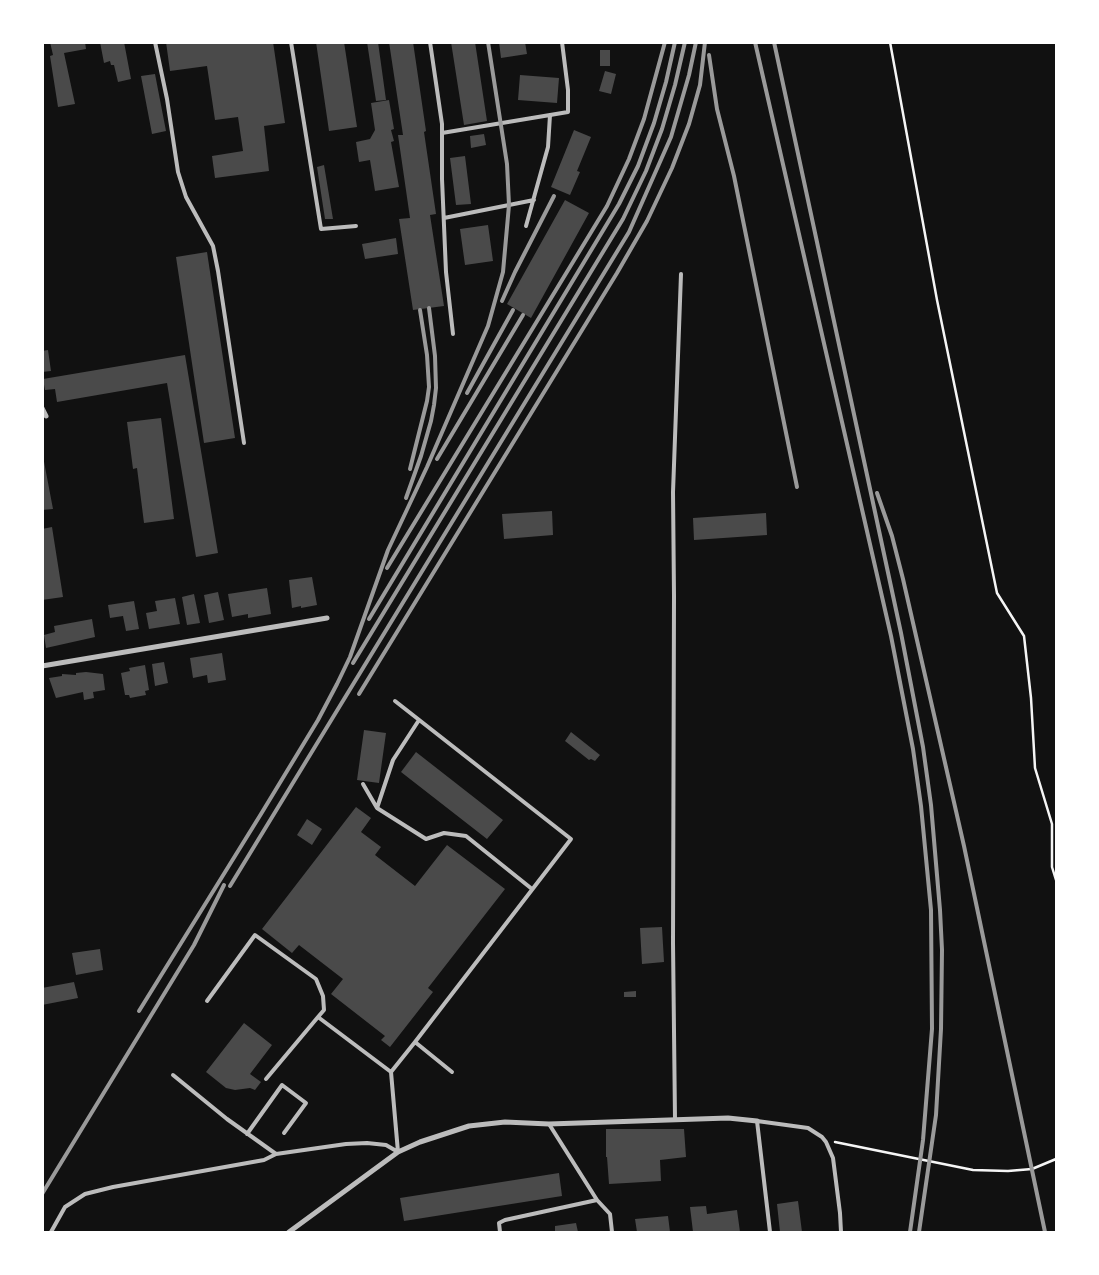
<!DOCTYPE html>
<html>
<head>
<meta charset="utf-8">
<style>
	body { margin:0 }
	#map { position:relative; width:1099px; height:1275px; overflow:hidden; background:#111; font-family:Jost,sans-serif }
	canvas { display:block }
	.frame { position:absolute; inset:0; border:44px solid #fff; pointer-events:none }
</style>
</head>
<body>
<div id="map">
<canvas width="1099" height="1275"></canvas>
<div class="frame"></div>
</div>
<script>
const c = document.querySelector('canvas').getContext('2d');
c.lineJoin = 'round';
function fill(path, color) { c.fillStyle = color; c.fill(path, 'evenodd'); }
const toPath = rows => new Path2D(rows.map(r => 'M' + r).join(''));
function trace(path, color, width, dash) { c.strokeStyle = color; c.lineWidth = width; c.lineCap = dash ? 'butt' : 'round'; c.setLineDash(dash || []); c.stroke(path); }
const building = toPath([
	[50,42,85,42,86,49,64,53,75,104,58,107,50,56,53,55],
	[100,42,124,42,131,79,118,82,114,65,111,65,110,61,104,63],
	[166,42,273,42,285,123,264,126,269,171,215,178,212,156,243,151,238,117,215,120,207,66,170,71],
	[316,42,344,42,357,127,329,131],
	[367,42,378,42,386,100,376,101],
	[389,42,413,42,426,131,424,132,436,214,430,215,444,306,413,310,399,219,410,218,398,135,403,135],
	[451,42,475,42,487,121,464,125],
	[499,42,525,42,527,54,501,58],
	[600,50,610,50,610,66,600,66],
	[605,71,616,74,611,94,599,91],
	[155,74,166,131,152,134,141,76],
	[520,75,559,78,557,103,518,100],
	[389,100,394,129,391,130,394,141,391,142,399,187,375,191,370,160,359,162,356,142,370,139,375,130,371,103],
	[574,130,591,137,577,171,580,172,570,195,551,187],
	[484,134,486,145,471,148,470,136],
	[465,156,471,204,456,205,450,158],
	[324,165,333,219,325,219,317,167],
	[565,200,589,213,531,318,507,304],
	[488,225,493,261,465,265,460,229],
	[396,238,398,254,365,259,362,244],
	[207,252,235,438,204,443,176,257],
	[48,350,51,371,42,372,42,351],
	[185,355,218,553,196,557,167,383,57,402,55,389,45,390,43,379],
	[161,418,174,519,144,523,137,468,133,469,127,422],
	[42,451,53,509,42,510],
	[552,511,553,535,504,539,502,514],
	[766,513,767,535,694,540,693,518],
	[52,527,63,597,42,600,42,529],
	[312,577,317,605,301,608,301,606,292,608,289,580],
	[267,588,271,614,248,618,248,614,232,617,228,594],
	[218,592,224,620,209,623,204,595],
	[194,594,200,623,187,625,182,597],
	[175,598,180,624,149,629,146,613,157,611,155,601],
	[134,601,139,629,126,631,123,616,110,618,108,605],
	[92,619,95,637,46,648,44,635,55,632,54,626],
	[222,653,226,680,208,683,207,675,193,678,190,658],
	[164,662,168,683,155,686,152,664],
	[145,665,149,690,145,691,146,695,130,698,129,695,125,695,121,673,130,671,129,668],
	[86,672,103,674,105,690,93,692,94,698,84,700,83,692,56,698,49,678,62,676,62,674,76,675,76,673],
	[364,730,386,733,379,783,357,780],
	[571,732,600,755,595,761,591,759,589,760,565,741],
	[416,752,503,820,487,839,401,772],
	[356,807,371,818,361,832,381,847,375,855,415,886,447,845,505,889,428,988,433,992,390,1047,381,1040,385,1036,331,994,343,979,299,945,292,953,262,929],
	[307,819,322,829,312,845,297,835],
	[662,927,664,962,642,964,640,928],
	[100,949,103,970,76,975,72,953],
	[74,982,78,998,42,1005,42,988],
	[636,991,636,997,624,997,624,992],
	[244,1023,272,1045,250,1074,261,1082,255,1090,250,1088,235,1090,226,1088,206,1072],
	[606,1129,684,1129,686,1157,660,1160,661,1181,609,1184,607,1157,606,1157],
	[559,1173,562,1196,404,1221,400,1198],
	[798,1201,802,1232,780,1232,777,1204],
	[706,1206,707,1214,737,1210,740,1232,693,1232,690,1207],
	[668,1216,670,1232,637,1232,635,1219],
	[576,1223,578,1232,555,1232,555,1226]
]);
const path = toPath([
	[890,42,937,300,997,593,1024,636,1031,698,1035,768,1052,824,1052,867,1056,880],
	[835,1142,973,1170,1008,1171,1032,1169,1056,1159]
]);
const service = toPath([
	[155,42,167,99,178,172,186,197,213,246,218,271,244,443],
	[291,42,321,229,356,226],
	[430,42,442,124,442,179,446,272,453,334],
	[442,133,568,112,568,90,562,42],
	[444,218,534,200],
	[526,226,548,147,550,115],
	[395,701,571,839,415,1042],
	[419,720,393,760,377,808,426,839,444,833,466,836,532,889],
	[363,784,377,808],
	[207,1001,255,935,316,979,323,996,324,1010,318,1017,391,1072,415,1042,452,1072],
	[391,1072,398,1152],
	[173,1075,227,1119,276,1154,346,1144,367,1143,386,1145,398,1152],
	[266,1079,318,1017],
	[675,1119,673,943,674,596,673,492,681,274],
	[247,1134,282,1085,306,1103,284,1133],
	[597,1200,610,1214,612,1232],
	[51,1232,65,1207,85,1194,113,1187,264,1160,276,1154],
	[500,1232,499,1223,505,1220,597,1200,549,1124],
	[770,1232,757,1121,808,1128,822,1137,826,1142,833,1158,840,1213,841,1232]
]);
const minor = toPath([
	[42,408,46,416],
	[42,666,327,618],
	[289,1232,398,1152,420,1142,469,1126,505,1122,549,1124,728,1118,757,1121]
]);
const rail = toPath([
	[755,42,891,636,913,749,921,806,931,910,932,1029,923,1140,910,1232],
	[774,42,901,633,923,747,931,805,940,910,942,950,941,1029,936,1115,919,1232],
	[709,55,717,109,734,176,797,487],
	[502,301,515,272,554,196],
	[467,393,513,310],
	[437,459,523,315],
	[410,469,427,401,429,387,427,355,420,310],
	[877,493,892,536,903,579,964,846,1045,1232],
	[406,498,421,456,431,421,434,405,436,388,435,356,429,308],
	[387,568,607,206,629,159,644,119,665,42],
	[369,619,619,204,638,166,654,123,666,82,675,42],
	[353,663,623,219,646,171,662,129,675,85,685,42],
	[359,694,617,273,647,221,672,168,689,124,700,85,705,42],
	[230,886,629,232,671,137,689,75,696,42],
	[139,1011,261,814,318,720,337,684,350,657,388,550,427,467,488,326,503,272,509,205,507,164,488,42],
	[42,1194,194,945,224,885]
]);
fill(building, '#4a4a4a');
trace(path, '#f5f5f5', 2.5);
trace(service, '#bcbcbc', 4);
trace(minor, '#bcbcbc', 5);
trace(rail, '#9a9a9a', 4);
</script>
</body>
</html>
